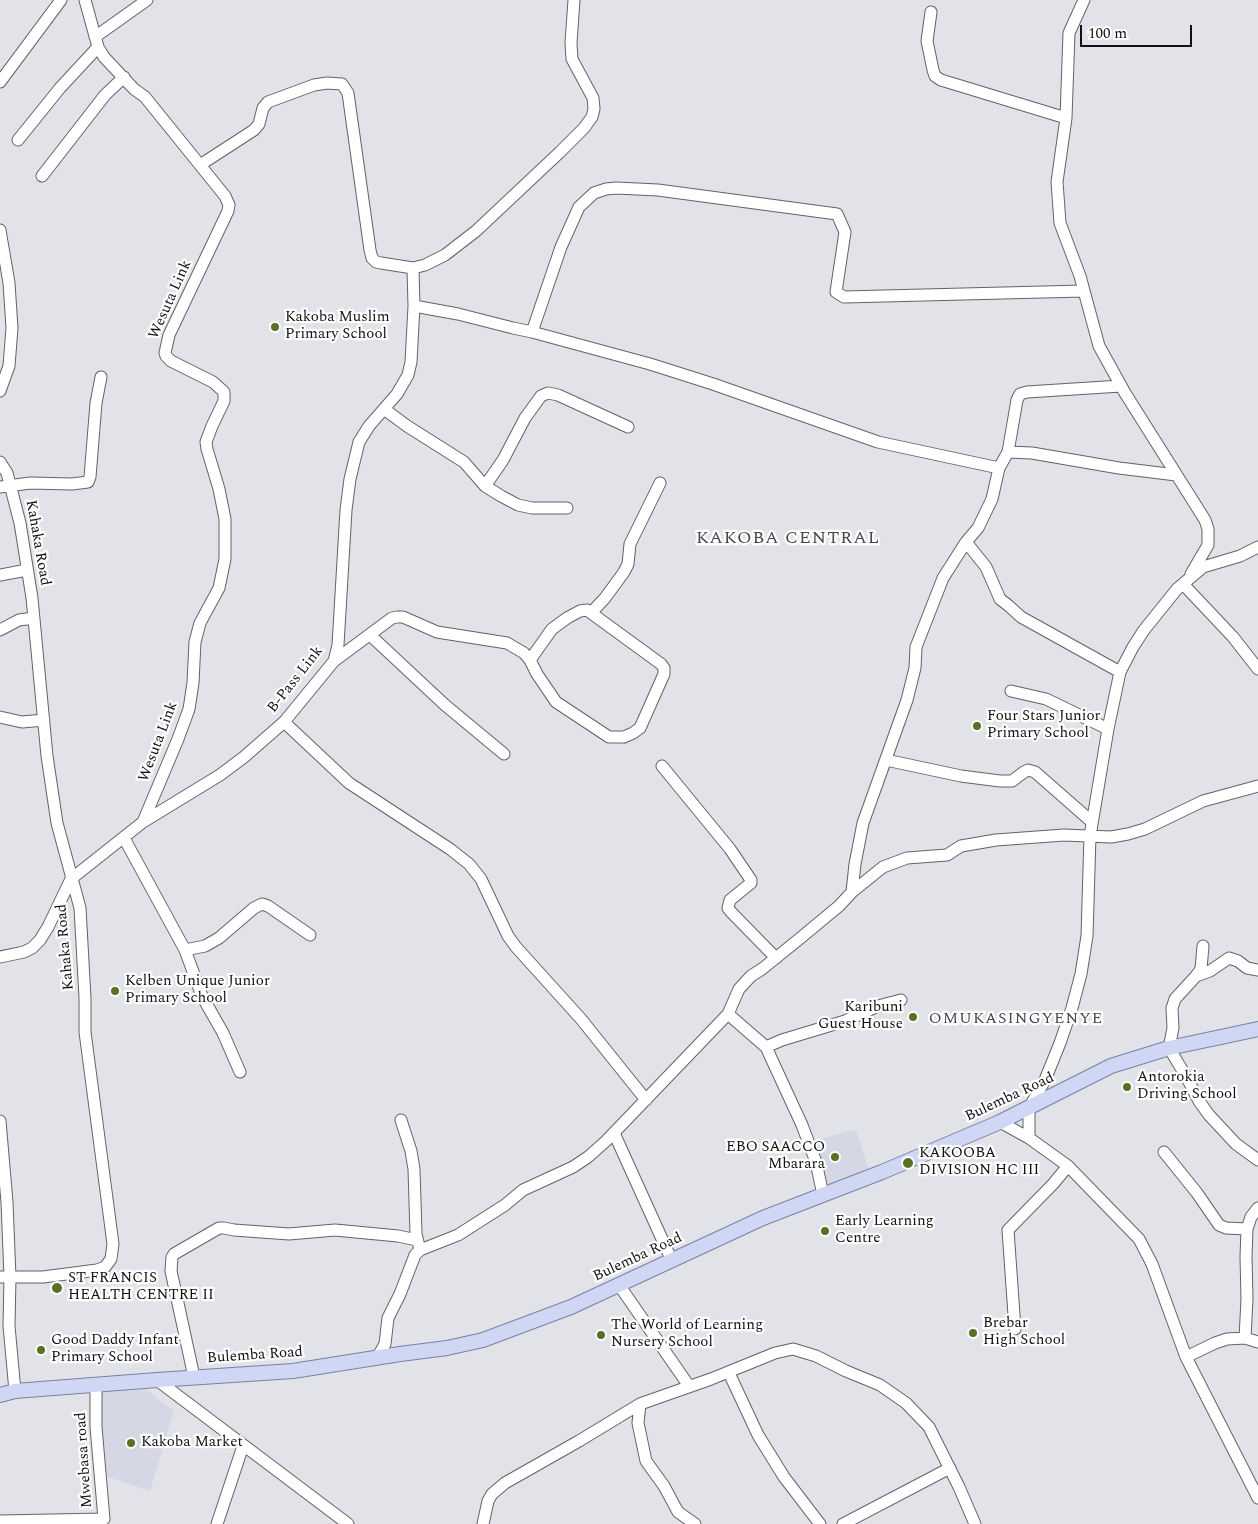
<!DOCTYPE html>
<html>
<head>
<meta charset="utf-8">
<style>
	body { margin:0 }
	#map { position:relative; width:1258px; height:1524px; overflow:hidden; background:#e2e3e8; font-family:Spectral,serif }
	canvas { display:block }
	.scale { position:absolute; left:1080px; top:25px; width:112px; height:22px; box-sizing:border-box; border:2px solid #111113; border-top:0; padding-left:6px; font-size:15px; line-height:18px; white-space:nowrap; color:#111113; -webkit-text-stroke:4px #fff; paint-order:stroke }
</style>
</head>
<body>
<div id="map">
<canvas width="1258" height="1524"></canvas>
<div class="scale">100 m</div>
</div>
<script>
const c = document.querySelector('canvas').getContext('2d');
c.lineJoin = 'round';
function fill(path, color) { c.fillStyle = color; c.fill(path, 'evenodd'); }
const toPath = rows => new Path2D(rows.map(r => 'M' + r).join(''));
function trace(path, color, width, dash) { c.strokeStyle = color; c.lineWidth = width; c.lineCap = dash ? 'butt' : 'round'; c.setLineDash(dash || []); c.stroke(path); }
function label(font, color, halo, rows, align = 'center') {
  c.font = font + ' Spectral,serif'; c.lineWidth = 4.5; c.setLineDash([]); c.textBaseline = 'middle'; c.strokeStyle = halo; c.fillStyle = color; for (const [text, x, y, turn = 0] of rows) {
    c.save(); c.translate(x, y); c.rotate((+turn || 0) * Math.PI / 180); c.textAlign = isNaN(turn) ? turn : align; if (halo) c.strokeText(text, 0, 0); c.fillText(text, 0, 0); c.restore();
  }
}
const built = toPath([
	[856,1129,870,1174,819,1195,805,1143],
	[144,1388,174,1411,150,1491,97,1473,90,1390]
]);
const minor = toPath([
	[85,0,98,47,104,57,134,89,145,97,225,196,229,205,228,211,169,335,165,353,166,356,171,361,213,382,224,392,224,401,212,426,206,442,207,449,219,489,225,519,225,559,219,588,200,623,195,642,193,683,189,709,178,739,143,822],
	[1084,0,1069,33,1066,118,1057,182,1060,223,1080,276,1099,346,1125,393,1205,520,1208,529,1208,545,1191,574],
	[931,12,927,41,933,70,935,76,941,80,1066,118],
	[95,37,147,0],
	[0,82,61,0],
	[18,140,60,88,98,47],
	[200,165,254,130,259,124,263,108,268,102,314,85,327,83,342,84,348,93,370,250,372,258,376,262,381,263,413,268,425,265,445,255,476,231,560,152,584,128,592,117,594,109,593,98,572,59,571,43,574,0],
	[42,176,105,95,124,77],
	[0,230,9,283,12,328,9,366,0,391],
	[414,306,458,314,513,328,532,332,650,364,713,384,878,442,999,468,1008,452,1032,453,1119,468,1176,475],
	[532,332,561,247,579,207,594,193,606,189,616,188,658,190,837,214,845,232,836,292,844,297,1083,291],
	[384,409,407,426,464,462,485,486,501,496,518,505,532,508,567,508],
	[1008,452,1017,400,1020,394,1027,392,1121,386],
	[0,462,7,473,20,523,32,598,47,756,57,823,80,908,85,998,85,1032,113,1244,111,1259,105,1267,97,1270,43,1277,0,1277],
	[485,486,503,460,525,418,541,396,548,393,558,395,628,427],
	[0,487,30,483,72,484,88,482,90,477,96,403,101,377],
	[966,542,986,567,1000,599,1009,606,1021,617,1120,672],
	[0,575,27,570],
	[1183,584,1233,637,1258,669],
	[591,613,605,598,624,572,628,564,630,544,660,483],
	[0,630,19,620,34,618],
	[370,635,445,705,504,754],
	[334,661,392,618,397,617,403,617,437,632,507,643,524,653,530,660,537,674,556,702,609,737,624,737,633,733,640,728,664,674,664,668,661,664,587,610,580,611,567,618,552,629,530,660],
	[1011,691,1046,699,1108,729],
	[0,717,22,722,44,720],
	[284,722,349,783,450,849,469,864,481,879,508,936,516,947,581,1019,646,1100],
	[886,760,961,776,1000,781,1012,781,1024,772,1028,770,1035,772,1092,822],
	[662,766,730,849,751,880,751,883,730,900,728,908,731,912,776,958],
	[124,838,185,950,202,996,223,1033,240,1072],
	[852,892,855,864,863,823,907,700,915,668,916,647,943,578,966,542,978,528,992,499,999,468],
	[1203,946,1201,969,1196,976,1175,999,1172,1008,1173,1028,1169,1048,1187,1078,1199,1101,1209,1115,1236,1144,1258,1160],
	[185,950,205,946,219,938,254,908,262,904,268,906,310,935],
	[0,957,24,952,32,948,40,940,48,927,71,879,143,822,220,775,244,757,284,722,334,661,338,645,346,510,350,479,359,442,369,426,397,394,408,375,411,362,414,306,413,268],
	[1196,976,1210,971,1229,958,1238,961,1247,968,1258,970],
	[728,1014,766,1047,802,1125,816,1162,823,1195],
	[766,1047,782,1040,845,1021,878,1006,901,1000],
	[401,1120,411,1151,414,1169,416,1234,419,1246],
	[0,1121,7,1202,10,1277,9,1326,15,1391],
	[1000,1122,1029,1138,1068,1166,1139,1239,1152,1264,1186,1357,1258,1498],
	[614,1133,672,1261],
	[1029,1138,1029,1108,1045,1080,1060,1043,1072,1008,1081,974,1087,936,1090,836,1108,729,1120,672,1133,647,1144,630,1177,589,1203,567,1240,556,1258,547],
	[1164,1152,1197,1193,1219,1225,1226,1228,1247,1229],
	[619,1285,689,1386],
	[1015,1329,1008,1230,1053,1184,1068,1166],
	[1245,1338,1258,1342],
	[1186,1357,1215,1343,1227,1339,1245,1338,1247,1299,1246,1257,1247,1229,1251,1217,1258,1208],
	[377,1358,385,1344,388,1318,400,1294,415,1255,420,1250,458,1235,505,1205,523,1190,573,1167,588,1157,606,1141,728,1014,739,989,751,976,762,969,798,940,839,906,852,892,883,867,907,858,947,855,961,846,996,840,1064,835,1111,837,1128,834,1145,829,1203,801,1258,786],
	[729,1373,758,1435,784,1477,820,1524],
	[194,1377,171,1271,172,1257,174,1254,219,1228,224,1228,234,1230,289,1234,335,1230,398,1236,417,1240],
	[157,1380,348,1524],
	[640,1404,638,1423,646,1461,664,1486,678,1512,695,1524],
	[0,1521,104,1519,96,1427,96,1385],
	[217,1524,243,1446],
	[483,1524,488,1501,492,1494,505,1483,579,1441,640,1404,711,1379,775,1353,793,1349,816,1356,846,1371,880,1385,906,1403,929,1427,959,1487,975,1524],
	[843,1524,950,1468]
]);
const major = toPath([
	[0,1395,15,1391,157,1380,293,1371,400,1354,447,1348,483,1340,571,1307,763,1218,882,1172,1000,1122,1111,1066,1169,1048,1258,1029]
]);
const markers = [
	[275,327,5,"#587123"],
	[977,726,5,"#587123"],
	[115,991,5,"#587123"],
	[913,1017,5,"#587123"],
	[1127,1087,5,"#587123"],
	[835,1157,5,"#587123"],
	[908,1163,6,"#587123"],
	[825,1231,5,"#587123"],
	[57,1288,6,"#587123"],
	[973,1333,5,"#587123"],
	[601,1335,5,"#587123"],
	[41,1350,5,"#587123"],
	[131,1443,5,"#587123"]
];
const streetNames = [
	["Wesuta Link",171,300,-66],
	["Kahaka Road",37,543,80],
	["B-Pass Link",296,680,-52],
	["Wesuta Link",159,742,-69],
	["Kahaka Road",66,947,-95],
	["Bulemba Road",1010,1098,-25],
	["Bulemba Road",638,1258,-25],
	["Bulemba Road",255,1356,-4],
	["Mwebasa road",85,1460,-94]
];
const poiNames = [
	["Kakoba Muslim",285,318],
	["Primary School",285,335],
	["Four Stars Junior",987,717],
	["Primary School",987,734],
	["Kelben Unique Junior",125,982],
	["Primary School",125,999],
	["Karibuni",903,1008,"right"],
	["Guest House",903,1025,"right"],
	["Antorokia",1137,1078],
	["Driving School",1137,1095],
	["EBO SAACCO",825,1148,"right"],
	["Mbarara",825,1165,"right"],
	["KAKOOBA",919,1154],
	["DIVISION HC III",919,1171],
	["Early Learning",835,1222],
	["Centre",835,1239],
	["ST FRANCIS",68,1279],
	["HEALTH CENTRE II",68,1296],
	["Brebar",983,1324],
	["High School",983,1341],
	["The World of Learning",611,1326],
	["Nursery School",611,1343],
	["Good Daddy Infant",51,1341],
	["Primary School",51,1358],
	["Kakoba Market",141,1443]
];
const neighbourhoodNames = [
	["OMUKASINGYENYE",1016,1020]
];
const quarterNames = [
	["KAKOBA CENTRAL",788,539]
];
fill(built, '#d5d8e4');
trace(minor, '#626368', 13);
trace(major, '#7980a1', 16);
trace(minor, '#fff', 11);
trace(major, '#d0d7f5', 14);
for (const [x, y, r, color] of markers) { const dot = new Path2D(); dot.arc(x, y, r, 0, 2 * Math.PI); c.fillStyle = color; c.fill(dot); trace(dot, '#fff', 2); }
label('15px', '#111113', '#fff', streetNames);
label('15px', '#111113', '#fff', poiNames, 'left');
c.letterSpacing = '1px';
label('16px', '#47484c', '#fff', neighbourhoodNames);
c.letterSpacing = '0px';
c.letterSpacing = '1px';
label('18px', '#47484c', '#fff', quarterNames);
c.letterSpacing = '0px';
</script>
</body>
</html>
